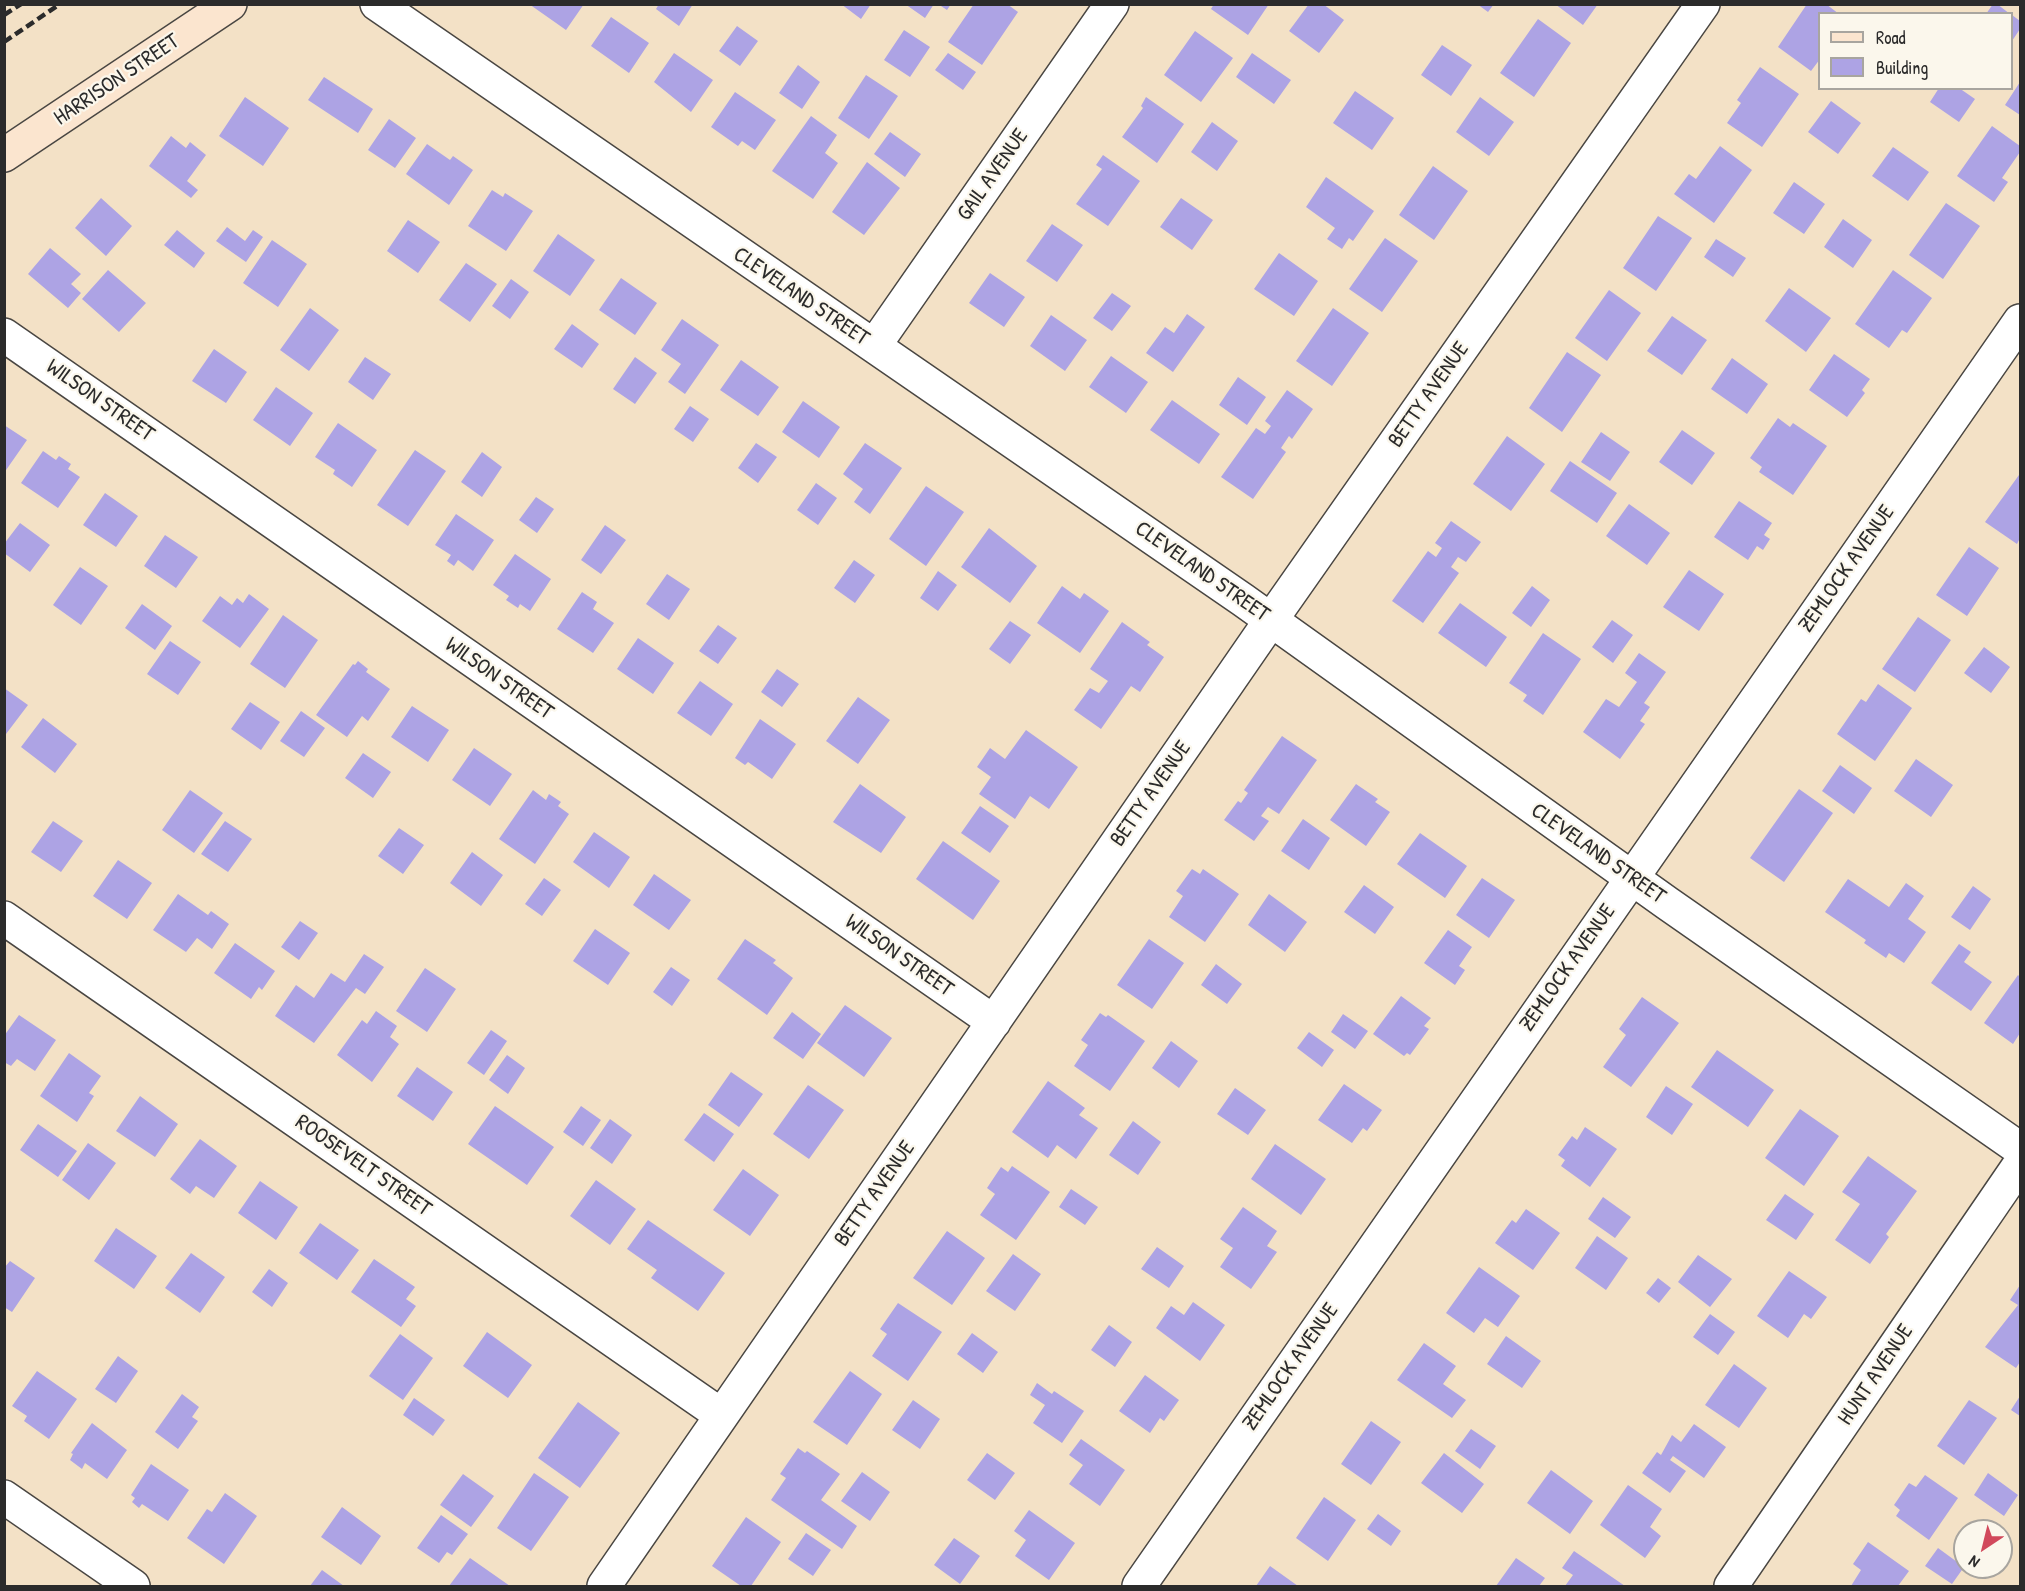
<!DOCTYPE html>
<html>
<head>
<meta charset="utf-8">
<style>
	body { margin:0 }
	#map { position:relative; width:2025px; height:1591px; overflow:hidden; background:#f3e1c6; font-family:"Patrick Hand",sans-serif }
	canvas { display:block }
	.frame { position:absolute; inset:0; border:6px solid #2b2b2b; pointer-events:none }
	.legend { position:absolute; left:1818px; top:12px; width:195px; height:78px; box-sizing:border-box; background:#fbf7ec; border:2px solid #a8a59f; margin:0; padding:8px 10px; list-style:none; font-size:18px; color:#2b2b2b }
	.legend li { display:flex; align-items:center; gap:12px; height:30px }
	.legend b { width:30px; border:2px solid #a8a59f }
	.north { position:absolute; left:1953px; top:1519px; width:60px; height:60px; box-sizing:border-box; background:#fbf7ec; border:2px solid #a8a59f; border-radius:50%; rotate:215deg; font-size:16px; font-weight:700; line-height:24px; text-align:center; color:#2b2b2b }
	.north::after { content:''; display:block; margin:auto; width:21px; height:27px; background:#d1495b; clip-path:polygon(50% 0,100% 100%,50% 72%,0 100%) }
</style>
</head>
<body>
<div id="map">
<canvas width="2025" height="1591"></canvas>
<div class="frame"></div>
<ul class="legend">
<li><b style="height:8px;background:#fbe5cf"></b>Road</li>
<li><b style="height:16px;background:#ada3e4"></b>Building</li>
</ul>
<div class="north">N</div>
</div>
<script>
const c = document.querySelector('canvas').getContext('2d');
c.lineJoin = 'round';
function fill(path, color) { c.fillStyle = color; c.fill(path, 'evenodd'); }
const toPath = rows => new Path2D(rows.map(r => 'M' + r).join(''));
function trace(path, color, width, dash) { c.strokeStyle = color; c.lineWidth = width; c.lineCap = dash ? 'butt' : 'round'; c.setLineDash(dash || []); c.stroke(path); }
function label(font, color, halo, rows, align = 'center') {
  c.font = font + ' "Patrick Hand",sans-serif'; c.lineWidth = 4.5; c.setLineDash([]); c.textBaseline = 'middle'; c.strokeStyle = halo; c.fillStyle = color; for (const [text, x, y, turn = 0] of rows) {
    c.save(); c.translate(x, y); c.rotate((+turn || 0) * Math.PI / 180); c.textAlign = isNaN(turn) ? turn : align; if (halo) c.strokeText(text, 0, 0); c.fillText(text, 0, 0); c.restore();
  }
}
const building = toPath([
	[529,4,584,4,566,30],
	[659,4,693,4,679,26,656,9],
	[841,4,871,4,861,19],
	[905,4,934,4,925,18],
	[938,4,951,4,947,10],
	[974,4,1007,4,1018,12,982,65,948,42],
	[1214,4,1269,4,1248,35,1211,9],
	[1309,4,1323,4,1344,20,1319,53,1289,31],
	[1477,4,1494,4,1488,12],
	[1555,4,1598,4,1583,25],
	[1807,4,1826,4,1839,14,1820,14,1820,59,1811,71,1778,47],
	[1993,4,1997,4,2010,14,1986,14],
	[2012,15,2020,21,2020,29,2012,41],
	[611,17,649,43,629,73,591,46],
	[1538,19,1571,43,1534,97,1500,73],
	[737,26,758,41,740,66,719,51],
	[904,30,930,47,910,77,884,60],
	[1195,31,1233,58,1201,102,1164,75],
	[1442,45,1472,65,1451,96,1421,75],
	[674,53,713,80,691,112,654,82],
	[948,53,976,72,963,90,935,70],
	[1252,53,1291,80,1274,104,1236,77],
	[798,65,820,82,802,109,779,93],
	[1760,67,1799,94,1762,147,1727,123,1741,103,1737,100],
	[866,75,898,96,869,139,838,118],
	[324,77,373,109,358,133,308,100],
	[2020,82,2020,115,2005,105],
	[1939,88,1959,88,1975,99,1959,122,1930,102],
	[1355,91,1394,118,1372,150,1333,123],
	[735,92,776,120,755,150,742,141,738,146,711,127],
	[245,97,289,128,263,166,219,136],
	[1146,97,1184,124,1157,163,1122,137,1143,108,1141,106],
	[1480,97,1514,122,1489,156,1456,132],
	[1831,101,1861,123,1838,154,1808,132],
	[811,116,837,135,825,153,838,163,813,199,772,171],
	[389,119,416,138,395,168,368,150],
	[1212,122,1238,141,1217,171,1191,152],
	[1992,126,2020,146,2020,152,2002,178,2008,182,1994,202,1957,176],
	[890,132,921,154,905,177,874,154],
	[171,136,186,148,190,142,206,155,187,181,198,190,191,198,149,166],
	[427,144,450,160,453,156,473,170,449,205,406,174],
	[1720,146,1752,170,1714,223,1674,194,1689,174,1696,179],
	[1893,147,1929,172,1908,201,1872,176],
	[1103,155,1140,181,1108,226,1076,204,1102,169,1096,165],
	[867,162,900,188,864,235,832,212],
	[1433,166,1468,191,1434,240,1399,215],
	[1326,177,1374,211,1353,241,1349,238,1342,249,1327,239,1335,228,1306,207],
	[1794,182,1825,204,1804,234,1773,213],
	[492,190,503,197,505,193,533,211,506,251,468,226],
	[101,198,132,226,106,256,75,228],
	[1181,198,1213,220,1192,250,1160,227],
	[1946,203,1980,226,1943,279,1909,255],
	[1658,216,1692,238,1656,291,1623,268],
	[1843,219,1872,240,1853,268,1824,247],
	[408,220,440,242,418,273,387,251],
	[1052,224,1083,245,1057,282,1026,261],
	[227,227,245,241,253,230,263,237,246,262,216,241],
	[177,230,205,253,194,268,164,245],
	[558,234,595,260,570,296,533,271],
	[1385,238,1418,261,1382,312,1349,289],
	[1716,239,1746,258,1733,277,1704,257],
	[272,240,307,264,278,307,243,283],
	[50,248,81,274,71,284,81,293,68,308,28,274],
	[1279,253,1318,281,1294,316,1254,289],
	[466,263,497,284,470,322,439,300],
	[108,270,146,303,119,332,82,299],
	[1893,270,1932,298,1907,333,1902,330,1889,348,1855,324],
	[990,273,1025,297,1004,327,969,303],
	[621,278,657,303,635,335,599,310],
	[511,279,529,292,510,319,492,306],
	[1789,288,1831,318,1806,352,1765,321],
	[1609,290,1641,313,1607,361,1575,338],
	[1112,293,1131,306,1112,331,1093,318],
	[310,308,339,330,309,371,280,350],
	[1333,308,1369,333,1332,386,1296,361],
	[1187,314,1205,327,1173,372,1146,353,1165,327,1174,333],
	[1051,315,1087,340,1065,371,1030,346],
	[1672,316,1707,340,1682,375,1647,351],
	[682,319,719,345,685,394,668,382,681,364,661,350],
	[572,324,599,344,582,368,554,349],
	[214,349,247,372,226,403,192,381],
	[1567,352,1601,375,1562,432,1529,408],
	[1834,354,1870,379,1862,390,1865,393,1847,417,1809,390],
	[1111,356,1148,382,1126,413,1089,387],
	[365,357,391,374,373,400,348,382],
	[635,357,657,373,635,404,613,389],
	[1732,358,1768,384,1747,414,1711,389],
	[741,360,779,387,758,416,720,390],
	[1238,377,1266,397,1247,425,1219,405],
	[276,387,313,413,290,446,253,420],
	[1287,390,1313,409,1292,439,1289,436,1281,448,1286,452,1253,499,1221,477,1256,428,1265,434,1271,426,1265,421],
	[1172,400,1220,434,1199,464,1150,430],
	[803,401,840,427,819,458,782,432],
	[690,406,709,419,693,442,674,429],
	[1778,418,1790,427,1793,423,1827,446,1793,495,1759,472,1762,467,1750,458],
	[338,423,377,450,352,487,333,474,335,470,315,457],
	[4,425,27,440,4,473],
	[1682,430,1715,453,1692,485,1659,462],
	[1601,432,1630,452,1610,481,1581,462],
	[1507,436,1545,464,1511,511,1473,484],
	[756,443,777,457,758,483,738,468],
	[865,443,902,468,870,514,854,502,863,489,843,474],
	[415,450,446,471,408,526,377,505],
	[43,451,56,460,59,456,71,464,68,469,80,477,58,508,21,483],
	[482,452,502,467,482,497,461,482],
	[1570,461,1617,493,1597,523,1550,491],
	[2019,475,2020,538,2017,544,1985,522],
	[816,483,837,498,818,525,797,510],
	[926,486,964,512,926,566,889,539],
	[105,493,138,516,116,547,83,525],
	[536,497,554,509,537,533,519,520],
	[1739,501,1772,523,1764,535,1770,539,1763,550,1757,546,1748,560,1714,537],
	[1629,504,1670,533,1647,565,1606,536],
	[456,514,494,540,473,571,458,560,454,566,447,561,451,555,435,545],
	[1451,521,1481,542,1466,562,1458,557,1451,567,1459,573,1423,623,1392,601,1428,551,1436,557,1442,548,1435,543],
	[20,523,50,545,30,572,4,553,4,544],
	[605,525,626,540,601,574,581,560],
	[989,528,1037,566,1010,603,961,567],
	[165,535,198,557,176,588,144,566],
	[1969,547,1999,568,1967,616,1936,595],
	[515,554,551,579,530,611,520,604,518,608,506,600,509,596,493,585],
	[854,560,875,575,855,603,834,588],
	[80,567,108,586,81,625,53,605],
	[1689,570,1724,594,1699,631,1663,607],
	[938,571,957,585,938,611,920,598],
	[667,574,690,589,669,620,646,604],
	[1062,586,1080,599,1084,593,1109,611,1080,653,1037,623],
	[1532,586,1550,600,1531,627,1512,613],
	[582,592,597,602,593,609,614,623,593,653,557,629],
	[249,594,269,609,240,648,202,621,220,596,232,605,237,598,243,603],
	[1460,603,1507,637,1486,667,1438,633],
	[142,604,172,626,155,650,125,628],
	[283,615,318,640,285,688,250,664],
	[1918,617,1951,640,1915,692,1882,669],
	[1612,620,1633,635,1613,663,1592,647],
	[1010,621,1031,635,1010,664,989,649],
	[1122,622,1150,642,1147,645,1164,657,1140,692,1131,686,1101,729,1074,710,1090,688,1099,693,1108,681,1090,669],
	[718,625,737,638,718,664,699,651],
	[1543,633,1581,659,1543,715,1523,701,1527,695,1509,683],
	[638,638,674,663,653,694,617,669],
	[170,641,201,662,178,695,147,674],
	[1984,647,2010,667,1991,693,1964,673],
	[1639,653,1666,672,1644,703,1650,707,1640,721,1645,724,1620,759,1583,732,1606,699,1619,707,1637,682,1625,673],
	[358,661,368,669,366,672,390,689,368,721,362,716,347,737,316,715,353,664,355,665],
	[777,669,799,684,782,707,761,692],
	[700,681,733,704,711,736,677,713],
	[1878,684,1912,708,1875,761,1837,734,1861,699,1866,702],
	[4,688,28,705,6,734,4,733],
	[858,697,890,720,858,764,826,741],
	[250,702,280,722,261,750,231,729],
	[412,706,449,730,428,762,391,737],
	[301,711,325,728,304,757,280,741],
	[43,718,77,744,55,773,21,747],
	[760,719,796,744,772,779,748,762,745,765,735,758],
	[1026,730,1078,767,1049,809,1030,796,1015,819,979,794,991,777,977,767,990,748,1005,759],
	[1282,736,1317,760,1279,814,1268,807,1261,816,1269,821,1254,841,1224,820,1238,801,1241,803,1248,793,1244,790],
	[474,748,512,774,490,806,452,780],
	[363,753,391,772,373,798,345,778],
	[1916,759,1953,785,1931,817,1894,791],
	[1840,765,1872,788,1854,814,1822,791],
	[860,784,906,817,881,853,833,822],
	[1356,784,1378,799,1375,802,1390,812,1366,846,1330,820],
	[1799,789,1833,813,1784,882,1750,858],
	[190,790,223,813,194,853,162,830],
	[533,790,546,800,549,794,561,802,558,806,569,814,535,864,499,839],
	[980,806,1009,826,990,853,961,833],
	[1303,819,1330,838,1309,870,1281,851],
	[53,821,83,841,61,872,31,852],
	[225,821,252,839,228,872,201,854],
	[399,828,424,845,403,874,378,856],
	[594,832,630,857,609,888,573,862],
	[1420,833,1467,866,1445,898,1397,864],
	[943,841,1000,881,973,920,916,879],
	[472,852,503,875,481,906,450,883],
	[118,860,152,883,127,919,93,896],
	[1192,869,1200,874,1203,869,1239,894,1205,942,1169,917,1183,896,1176,891],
	[654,874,691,900,669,930,633,905],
	[544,878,561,890,542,916,525,904],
	[1482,878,1515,900,1489,938,1456,915],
	[1848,879,1889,907,1906,883,1924,896,1908,919,1926,932,1904,963,1889,953,1886,958,1864,943,1866,940,1825,912],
	[1364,885,1394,907,1375,934,1344,912],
	[1973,886,1991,899,1970,930,1951,917],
	[178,894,208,915,211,911,229,924,212,949,197,938,186,952,153,930],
	[1269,894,1307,922,1285,952,1248,925],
	[300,921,318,933,299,960,281,947],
	[595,929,630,953,608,985,573,961],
	[1448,930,1472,947,1459,966,1465,970,1455,985,1424,963],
	[745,939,776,960,773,963,793,978,767,1015,717,979],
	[1149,939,1184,963,1152,1009,1117,985],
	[235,943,275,971,262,990,259,987,251,999,214,973],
	[1959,944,1971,952,1964,962,1992,982,1971,1011,1931,983],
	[364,954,384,967,365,994,356,988,314,1043,275,1016,296,985,314,998,331,973,345,982],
	[1216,964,1242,984,1227,1004,1201,985],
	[671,967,690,980,672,1006,653,992],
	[425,968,456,989,427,1032,396,1011],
	[2018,975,2020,977,2020,1033,2013,1044,1984,1023],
	[1401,996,1431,1018,1424,1026,1429,1029,1410,1055,1407,1053,1404,1056,1373,1034],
	[1642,997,1679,1023,1631,1087,1603,1067,1626,1035,1619,1029],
	[845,1005,892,1038,864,1077,817,1043],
	[376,1011,397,1026,390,1037,399,1044,372,1082,337,1055,362,1020,367,1024],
	[792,1012,821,1034,803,1059,773,1038],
	[1100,1013,1106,1017,1108,1015,1145,1041,1110,1091,1074,1066,1088,1045,1081,1040],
	[1343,1014,1368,1031,1355,1049,1331,1032],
	[19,1015,56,1040,35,1071,17,1059,11,1066,4,1062,4,1036],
	[491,1030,507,1041,484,1075,467,1063],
	[1309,1032,1334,1050,1322,1067,1297,1048],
	[1171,1041,1198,1061,1179,1088,1152,1068],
	[1717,1050,1774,1090,1748,1127,1691,1087],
	[69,1053,101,1076,89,1093,94,1096,77,1122,40,1096],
	[507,1055,525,1068,508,1094,489,1080],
	[417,1067,453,1092,433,1121,397,1096],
	[731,1072,763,1094,739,1127,708,1105],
	[1048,1081,1085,1108,1079,1115,1098,1128,1076,1159,1057,1145,1048,1158,1012,1132],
	[1344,1084,1382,1110,1367,1131,1363,1128,1352,1143,1318,1120],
	[808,1085,844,1110,809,1159,773,1134],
	[1666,1086,1693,1104,1672,1135,1646,1117],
	[1235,1088,1266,1110,1248,1135,1217,1114],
	[140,1096,178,1124,155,1157,116,1131],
	[495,1106,554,1147,527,1185,468,1144],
	[581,1106,601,1120,583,1146,563,1132],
	[1800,1109,1839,1136,1804,1186,1765,1158],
	[704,1113,734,1134,714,1162,684,1140],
	[610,1119,632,1135,612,1164,590,1148],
	[1133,1121,1161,1142,1138,1175,1109,1155],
	[38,1124,77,1151,58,1177,20,1150],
	[1585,1127,1617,1149,1590,1187,1561,1166,1565,1160,1558,1155,1572,1136,1577,1140],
	[200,1139,237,1166,214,1198,196,1186,190,1194,170,1179],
	[88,1143,116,1163,89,1200,62,1180],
	[1275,1144,1326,1179,1301,1215,1251,1179],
	[1868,1156,1917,1191,1886,1234,1889,1237,1870,1264,1835,1240,1860,1204,1842,1192],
	[1012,1166,1050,1192,1016,1240,980,1215,995,1194,987,1188,1001,1167,1008,1172],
	[743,1169,779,1195,750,1236,713,1210],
	[596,1180,636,1209,610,1245,570,1216],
	[260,1181,298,1207,276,1240,238,1213],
	[1071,1189,1098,1207,1085,1225,1059,1207],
	[1785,1194,1814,1214,1796,1240,1766,1220],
	[1603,1197,1631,1217,1615,1238,1588,1219],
	[1243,1207,1277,1231,1267,1246,1277,1252,1251,1289,1220,1267,1233,1248,1220,1239],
	[1526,1209,1560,1233,1533,1270,1495,1243,1512,1220,1516,1223],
	[648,1220,725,1273,698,1311,651,1278,657,1270,627,1249],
	[320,1223,359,1250,337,1280,299,1253],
	[116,1228,157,1256,134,1289,94,1261],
	[947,1231,985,1258,952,1305,913,1278],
	[1597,1236,1628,1258,1606,1290,1575,1268],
	[1157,1247,1184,1266,1169,1288,1141,1269],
	[191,1253,225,1277,200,1313,165,1288],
	[1013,1254,1041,1274,1015,1311,986,1291],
	[1698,1255,1732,1279,1710,1307,1678,1282],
	[374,1259,415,1287,406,1299,416,1306,401,1327,351,1292],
	[10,1261,35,1278,12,1312,4,1307,4,1268],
	[1479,1267,1520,1296,1498,1327,1485,1318,1474,1333,1446,1313],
	[269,1269,288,1283,272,1307,252,1292],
	[1789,1271,1827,1297,1811,1319,1804,1314,1788,1338,1757,1316],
	[1658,1278,1671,1288,1659,1303,1646,1293],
	[2020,1285,2020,1362,2016,1368,1985,1347,2018,1305,2010,1300],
	[1193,1302,1225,1325,1200,1361,1156,1328,1171,1306,1184,1315],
	[898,1303,942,1332,908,1381,872,1356,887,1334,880,1329],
	[1710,1314,1735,1332,1718,1355,1693,1337],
	[1109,1325,1132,1342,1115,1367,1091,1350],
	[487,1332,532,1365,508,1398,463,1366],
	[972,1333,998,1352,983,1373,957,1354],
	[400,1334,433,1358,403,1400,369,1376],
	[1506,1336,1541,1361,1522,1388,1487,1364],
	[1424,1343,1456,1366,1443,1384,1466,1400,1452,1418,1397,1380],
	[118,1356,138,1371,116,1403,95,1389],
	[1734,1364,1767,1388,1739,1428,1705,1405],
	[37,1371,77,1399,49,1439,24,1421,27,1416,12,1406],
	[850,1371,882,1394,847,1445,813,1422],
	[1145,1375,1179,1400,1164,1421,1160,1418,1150,1433,1119,1411],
	[1037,1383,1052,1394,1054,1391,1084,1411,1062,1443,1033,1423,1045,1405,1030,1395],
	[182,1394,199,1407,192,1417,198,1421,178,1449,155,1432],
	[2020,1396,2020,1416,2011,1410],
	[414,1398,445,1420,433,1436,403,1415],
	[913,1400,940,1419,920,1449,892,1430],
	[1969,1400,1997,1418,1964,1465,1937,1446],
	[578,1402,620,1433,580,1488,538,1458],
	[1371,1421,1401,1442,1371,1485,1341,1464],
	[92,1423,127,1450,107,1479,85,1463,82,1469,70,1460,73,1454,71,1453],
	[1694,1424,1726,1447,1704,1478,1673,1456,1670,1460,1686,1471,1670,1493,1642,1473,1657,1452,1661,1455,1672,1435,1681,1442],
	[1471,1429,1496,1446,1480,1469,1455,1451],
	[1081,1439,1125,1470,1100,1506,1069,1484,1083,1465,1069,1455],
	[798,1448,805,1453,807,1451,840,1474,821,1500,857,1526,842,1549,771,1500,786,1478,780,1474],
	[987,1453,1015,1473,995,1500,967,1480],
	[1444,1453,1484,1484,1462,1513,1421,1483],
	[151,1464,189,1490,168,1521,142,1504,139,1508,132,1502,135,1498,131,1495],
	[1551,1470,1593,1501,1570,1534,1527,1503],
	[862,1472,890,1492,870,1521,841,1501],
	[534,1473,569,1497,531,1551,497,1528],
	[1988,1473,2018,1495,2004,1516,1974,1495],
	[463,1474,494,1496,471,1527,440,1505],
	[1925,1475,1958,1498,1929,1540,1896,1516,1900,1510,1894,1505,1909,1483,1916,1487],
	[1628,1485,1662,1509,1650,1527,1661,1536,1645,1558,1600,1525],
	[225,1493,257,1516,224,1564,187,1538,207,1509,212,1512],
	[1324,1497,1356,1520,1328,1561,1296,1538],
	[342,1507,381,1536,361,1565,321,1537],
	[1029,1510,1075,1543,1049,1580,1015,1556,1026,1540,1014,1531],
	[1378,1514,1401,1531,1391,1546,1367,1529],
	[441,1515,468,1534,452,1555,447,1552,439,1563,417,1548],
	[746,1517,781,1542,751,1586,741,1586,712,1566],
	[806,1533,831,1550,813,1576,788,1559],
	[954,1538,980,1556,960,1584,934,1565],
	[1868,1542,1909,1571,1898,1586,1851,1586,1861,1570,1853,1564],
	[1938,1548,1964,1567,1952,1584,1925,1566],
	[1574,1551,1625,1586,1565,1586,1573,1575,1562,1568],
	[470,1558,510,1586,449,1586],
	[1516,1558,1545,1578,1539,1586,1496,1586],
	[1270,1566,1298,1586,1256,1586],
	[322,1570,344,1586,310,1586]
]);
const minor = toPath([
	[377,4,1243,600,1667,903,2020,1149],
	[4,335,994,1022],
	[874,346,1112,4],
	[4,918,721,1415],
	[4,1497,133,1586],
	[604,1586,1271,620,1703,4],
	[1139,1586,2020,321],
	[1731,1586,2020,1164]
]);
const secondary = toPath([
	[4,155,230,4]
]);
const rail = toPath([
	[4,15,21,4],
	[4,42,60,4]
]);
const streetNames = [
	["HARRISON STREET",117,80,-34],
	["GAIL AVENUE",993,175,-55],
	["CLEVELAND STREET",801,297,34],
	["BETTY AVENUE",1429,395,-55],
	["WILSON STREET",100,401,35],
	["ZEMLOCK AVENUE",1847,569,-55],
	["CLEVELAND STREET",1202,572,35],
	["WILSON STREET",499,679,35],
	["BETTY AVENUE",1151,794,-55],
	["CLEVELAND STREET",1598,854,35],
	["WILSON STREET",899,956,35],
	["ZEMLOCK AVENUE",1568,968,-55],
	["ROOSEVELT STREET",363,1166,35],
	["BETTY AVENUE",875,1194,-55],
	["ZEMLOCK AVENUE",1291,1367,-55],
	["HUNT AVENUE",1876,1375,-56]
];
fill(building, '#ada3e4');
trace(minor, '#494642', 36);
trace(secondary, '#494642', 36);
trace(minor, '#fff', 33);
trace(secondary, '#fbe5cf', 33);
trace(rail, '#2b2b2b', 4.5, [9, 4.5]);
label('22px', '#2b2b2b', '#fbf7ec', streetNames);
</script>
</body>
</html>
